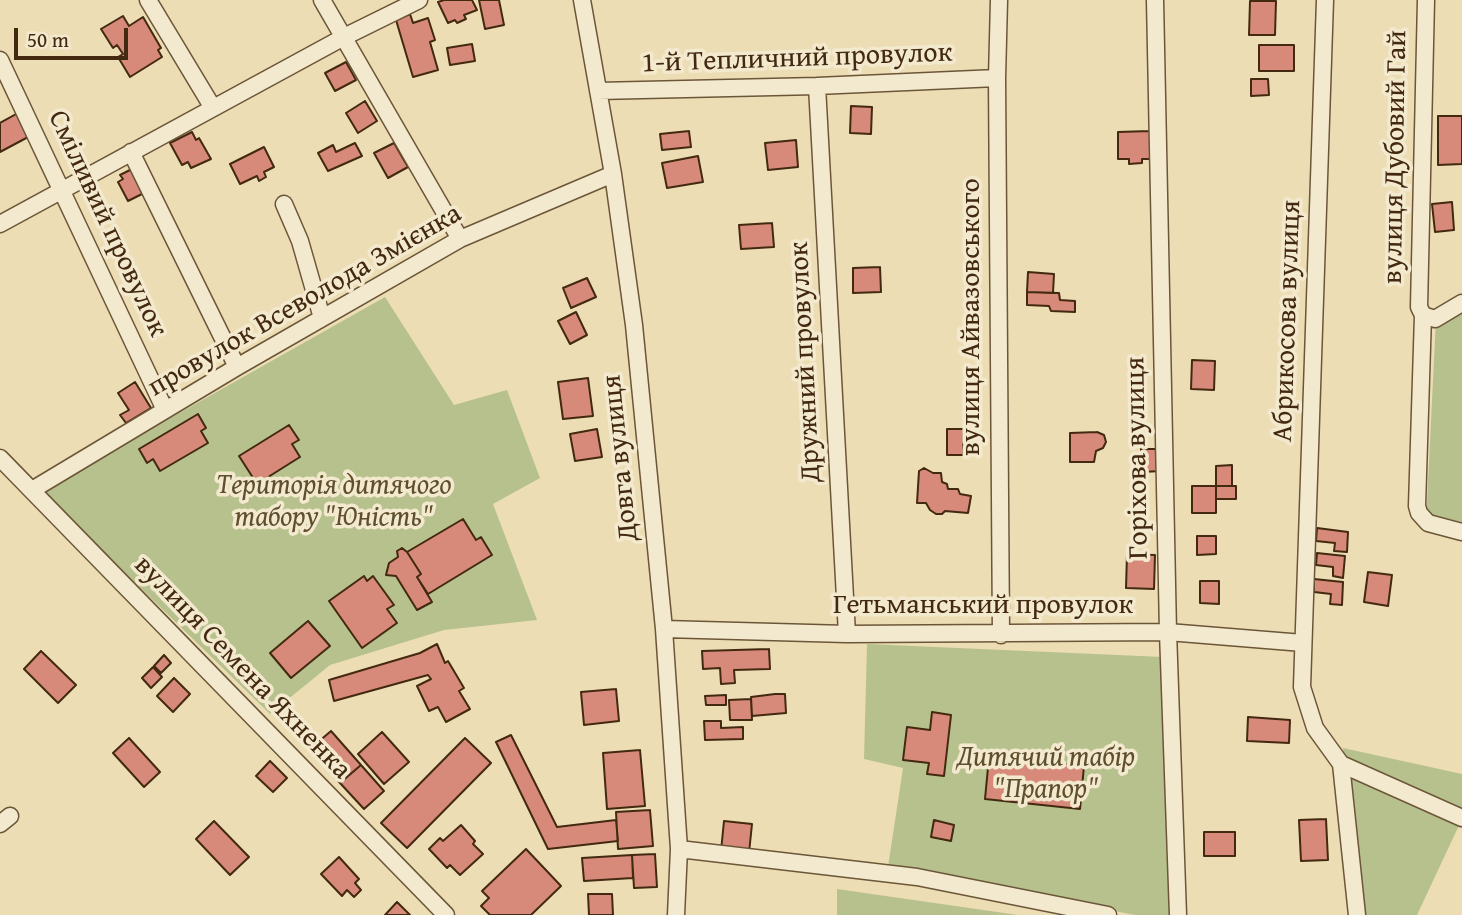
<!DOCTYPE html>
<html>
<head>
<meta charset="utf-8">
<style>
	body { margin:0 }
	#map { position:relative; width:1462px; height:915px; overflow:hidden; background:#ecddb4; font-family:"Gentium Book Plus",serif }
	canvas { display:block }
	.scale { position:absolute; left:14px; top:28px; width:114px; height:32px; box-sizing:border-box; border:4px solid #42290f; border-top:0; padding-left:9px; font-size:21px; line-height:24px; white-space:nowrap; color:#42290f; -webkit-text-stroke:5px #f3e9ce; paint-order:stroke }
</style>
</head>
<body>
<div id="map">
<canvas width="1462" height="915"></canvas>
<div class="scale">50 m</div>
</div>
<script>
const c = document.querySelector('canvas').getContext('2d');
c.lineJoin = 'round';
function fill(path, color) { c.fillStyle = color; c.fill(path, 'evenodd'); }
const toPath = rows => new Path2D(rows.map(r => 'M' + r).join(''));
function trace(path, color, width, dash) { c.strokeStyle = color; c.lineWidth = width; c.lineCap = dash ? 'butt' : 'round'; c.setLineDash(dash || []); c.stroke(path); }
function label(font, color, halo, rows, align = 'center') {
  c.font = font + ' "Gentium Book Plus",serif'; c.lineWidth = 7; c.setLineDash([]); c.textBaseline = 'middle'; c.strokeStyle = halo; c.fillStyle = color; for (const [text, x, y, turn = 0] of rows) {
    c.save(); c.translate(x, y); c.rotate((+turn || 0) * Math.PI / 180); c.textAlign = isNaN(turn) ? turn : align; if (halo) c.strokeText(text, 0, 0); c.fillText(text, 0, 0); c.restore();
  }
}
const green = toPath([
	[385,297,454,405,507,390,540,478,493,504,537,620,444,630,330,665,270,714,41,491],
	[1462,304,1462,530,1426,524,1436,319],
	[867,644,1163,657,1172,915,1135,915,888,867,903,768,864,759],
	[1343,748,1462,774,1462,819,1417,915,1362,915],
	[837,889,1018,915,837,915]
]);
const building = toPath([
	[444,0,472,0,477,10,464,15,466,19,457,23,455,20,448,23,438,2,444,0],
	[479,0,499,0,504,25,485,29,479,0],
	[1250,1,1276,1,1275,35,1249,35,1250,1],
	[410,14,413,23,428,18,435,40,430,42,438,70,413,77,396,20,410,14],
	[123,16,129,26,143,17,161,48,158,50,162,57,130,77,118,57,123,54,117,45,113,48,101,29,123,16],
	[472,44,475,61,450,65,447,48,472,44],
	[1259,45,1294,45,1294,71,1259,71,1259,45],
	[346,62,356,80,335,91,325,73,346,62],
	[1251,79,1268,79,1269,95,1251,96,1251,79],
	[365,101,377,121,358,133,346,113,365,101],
	[851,106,872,107,871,134,850,133,851,106],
	[18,113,30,136,0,152,0,123,18,113],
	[1438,116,1462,116,1462,164,1438,165,1438,116],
	[689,131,691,147,662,150,660,134,689,131],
	[1150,131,1151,159,1142,159,1142,163,1129,164,1129,159,1118,159,1118,132,1150,131],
	[192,132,196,140,199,138,211,159,191,168,188,162,182,165,170,143,192,132],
	[796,140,798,167,768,170,765,143,796,140],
	[355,143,362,156,328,171,318,153,333,145,336,152,355,143],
	[394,143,408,167,388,178,374,153,394,143],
	[264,147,274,167,264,172,266,177,259,181,257,176,240,184,230,164,264,147],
	[698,156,703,182,667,188,662,163,698,156],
	[134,168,146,192,128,201,118,182,123,179,120,175,134,168],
	[1452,202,1454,230,1435,232,1432,204,1452,202],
	[772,223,774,247,741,249,739,225,772,223],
	[880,267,881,292,853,293,853,268,880,267],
	[1028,272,1054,274,1053,293,1027,292,1028,272],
	[587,278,596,297,571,308,563,288,587,278],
	[1027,292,1059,293,1060,300,1075,301,1075,312,1051,311,1049,306,1027,305,1027,292],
	[576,312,587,335,570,344,558,321,576,312],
	[1192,360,1215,361,1214,390,1191,389,1192,360],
	[588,378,593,416,563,419,558,382,588,378],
	[135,382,151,408,126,423,120,415,129,410,118,393,135,382],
	[198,414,206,428,201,431,208,443,160,471,153,459,147,463,139,449,198,414],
	[289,425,299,440,292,444,300,457,257,484,239,456,289,425],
	[597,429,602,457,575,461,570,434,597,429],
	[947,429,964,429,963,455,947,455,947,429],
	[1097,432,1104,435,1106,442,1103,448,1096,451,1094,462,1070,462,1070,433,1097,432],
	[1141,449,1161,449,1161,471,1142,472,1141,449],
	[1232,465,1232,486,1216,486,1216,466,1232,465],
	[924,468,933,473,941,473,942,482,947,484,948,489,958,489,960,494,971,496,968,513,945,511,942,514,936,514,930,510,926,503,917,503,919,471,924,468],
	[1192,486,1216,486,1216,513,1192,513,1192,486],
	[1216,486,1236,486,1236,499,1216,499,1216,486],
	[463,519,476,540,481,537,492,555,428,594,417,577,421,574,407,552,463,519],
	[1317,528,1348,532,1347,552,1334,551,1335,543,1316,541,1317,528],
	[1197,536,1216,536,1216,554,1197,555,1197,536],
	[402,548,407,552,421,574,417,577,432,602,417,610,396,576,386,575,389,563,398,557,397,551,402,548],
	[1317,553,1345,556,1343,578,1333,576,1333,567,1316,565,1317,553],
	[1127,554,1155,555,1154,589,1126,588,1127,554],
	[1368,572,1392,575,1388,606,1364,602,1368,572],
	[364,576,367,581,373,576,394,605,387,609,397,623,362,648,329,601,364,576],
	[1314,579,1343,582,1342,605,1330,604,1331,594,1314,592,1314,579],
	[1200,581,1219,581,1219,604,1200,603,1200,581],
	[308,621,330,646,291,678,270,653,308,621],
	[437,644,445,663,448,661,464,688,459,691,470,709,446,722,438,707,429,711,417,686,431,679,428,675,334,701,329,680,420,653,437,644],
	[769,649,770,669,734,670,735,683,721,684,720,668,703,669,702,651,769,649],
	[41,651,76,685,58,703,24,669,41,651],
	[164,655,171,663,161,673,154,666,164,655],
	[153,667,162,677,151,688,142,678,153,667],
	[174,678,190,694,173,712,157,696,174,678],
	[616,689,619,721,584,725,581,692,616,689],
	[775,694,785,694,786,713,752,716,751,697,775,694],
	[726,695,726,705,706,705,705,696,726,695],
	[751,699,752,720,730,720,729,700,751,699],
	[932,712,951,715,944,776,927,774,929,763,903,760,907,727,930,730,932,712],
	[1248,717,1290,720,1289,743,1247,741,1248,717],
	[704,721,721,721,721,728,743,727,743,739,705,740,704,721],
	[331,731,361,765,340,783,310,749,331,731],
	[382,732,409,762,384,784,358,754,382,732],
	[511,735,557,827,616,820,618,841,548,849,496,742,511,735],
	[129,738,160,772,144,787,113,753,129,738],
	[465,738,491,763,407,848,381,823,465,738],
	[640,750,645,806,607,809,603,753,640,750],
	[989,757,1084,766,1080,809,985,799,989,757],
	[270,761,287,778,273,792,256,776,270,761],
	[361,765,384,791,364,809,340,783,361,765],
	[650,810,653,846,618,849,616,812,650,810],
	[1326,819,1328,860,1301,861,1299,820,1326,819],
	[934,820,954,825,951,841,931,837,934,820],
	[214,821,249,857,230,875,196,839,214,821],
	[724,821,752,824,749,853,721,851,724,821],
	[461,825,475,841,473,844,483,854,460,875,450,865,447,868,429,849,440,838,443,841,461,825],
	[1204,832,1235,832,1235,856,1204,856,1204,832],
	[526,849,561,886,531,915,490,915,481,906,489,898,482,891,526,849],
	[655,854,657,887,634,888,632,855,655,854],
	[632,855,633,878,584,881,582,858,632,855],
	[339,857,359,879,355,883,361,890,354,897,347,890,342,896,321,874,339,857],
	[588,894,612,894,613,915,589,915,588,894],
	[397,902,410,915,385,915,397,902]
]);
const minor = toPath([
	[148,0,213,108],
	[322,0,460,239],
	[582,0,613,174,634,325,664,629,679,849,676,915],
	[999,0,997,78,1001,635],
	[1155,0,1168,632,1178,915],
	[1325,0,1302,687,1315,728,1341,764,1462,818],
	[1426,0,1419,307,1423,315,1417,506,1419,513,1428,523,1462,532],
	[0,60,165,410],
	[817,86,847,634],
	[598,91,817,86,997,78],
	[131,152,237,367],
	[284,204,300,241,322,318],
	[0,224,344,37,419,0],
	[1423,315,1435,319,1462,303],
	[0,458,446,915],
	[32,490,237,367,460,239,613,174],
	[664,629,847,634,1168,632,1303,643],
	[1341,764,1357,915],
	[0,824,10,816],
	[679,849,917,877,1108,915]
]);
const streetNames = [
	["1-й Тепличний провулок",797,59,-2],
	["вулиця Дубовий Гай",1396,157,-89],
	["Сміливий провулок",107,224,65],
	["провулок Всеволода Змієнка",305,301,-30],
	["вулиця Айвазовського",972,317,-90],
	["Абрикосова вулиця",1288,321,-88],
	["Дружний провулок",806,362,-93],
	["Довга вулиця",621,458,-96],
	["Горіхова вулиця",1138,458,-91],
	["Гетьманський провулок",983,606],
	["вулиця Семена Яхненка",242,668,46]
];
const parkNames = [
	["Територія дитячого",334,486],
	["табору \"Юність\"",334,518],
	["Дитячий табір",1046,758],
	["\"Прапор\"",1046,790]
];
fill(green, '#b7c18d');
fill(building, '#d78a7a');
trace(building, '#42290f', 2);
trace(minor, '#6c5638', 19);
trace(minor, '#f3e9ce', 16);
label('28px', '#42290f', '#f3e9ce', streetNames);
label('italic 28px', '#5f4f2e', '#f3e9ce', parkNames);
</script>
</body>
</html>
